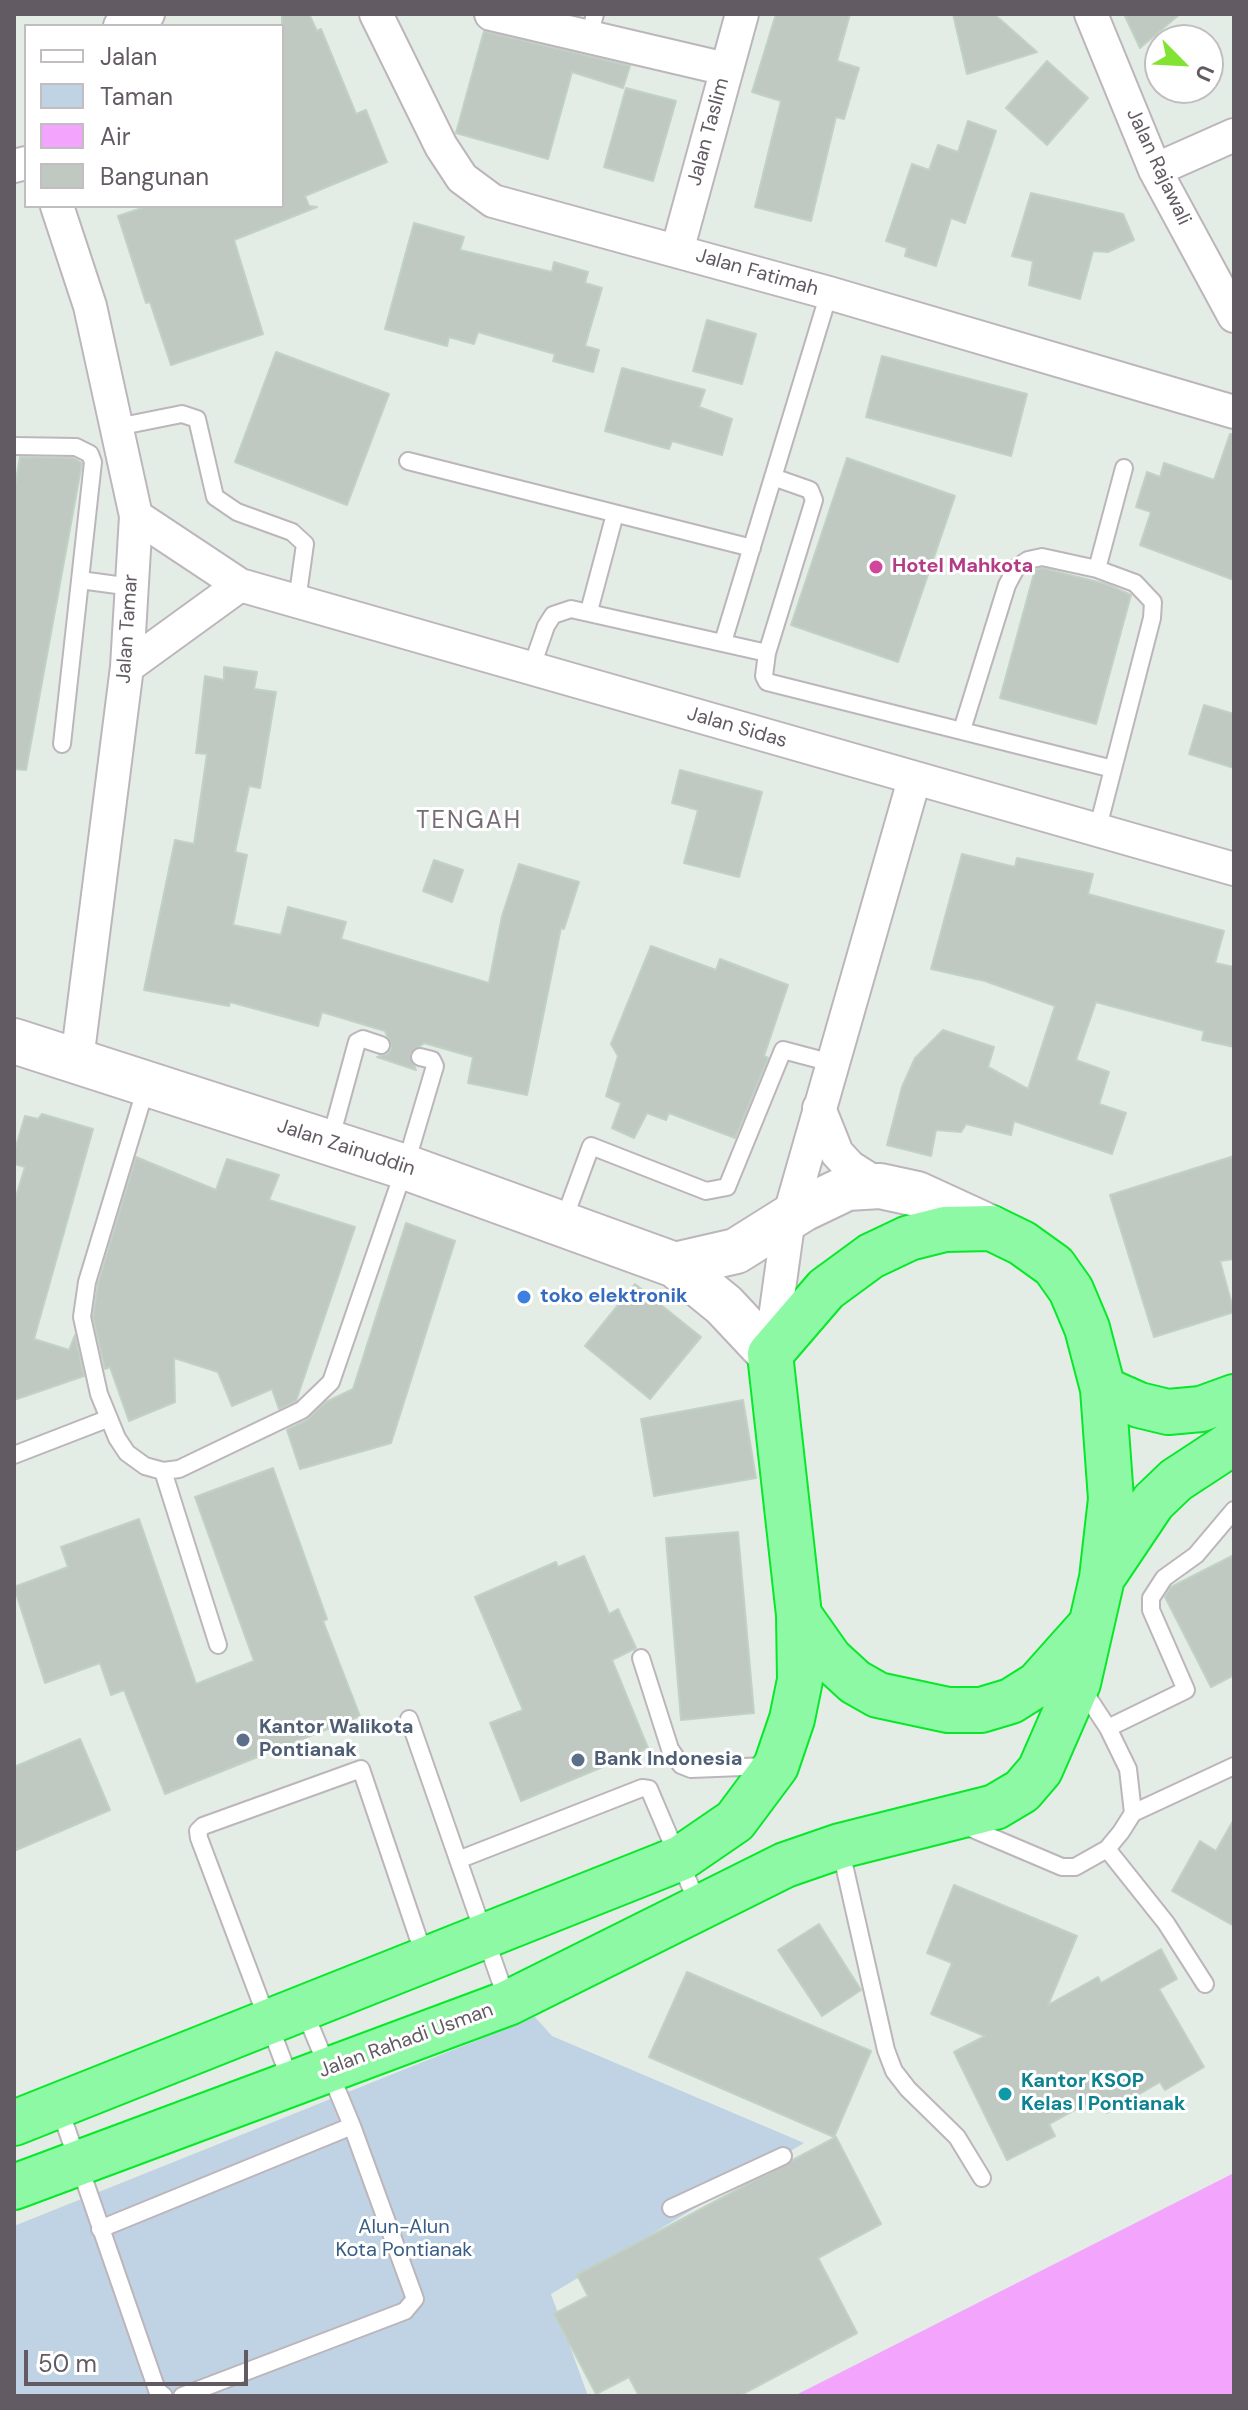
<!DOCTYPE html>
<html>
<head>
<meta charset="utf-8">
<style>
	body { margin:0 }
	#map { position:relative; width:1248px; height:2410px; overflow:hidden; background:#e3ede5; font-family:"DM Sans",sans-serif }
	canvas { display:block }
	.frame { position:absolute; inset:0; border:16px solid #635b63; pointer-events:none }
	.legend { position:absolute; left:24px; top:24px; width:260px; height:184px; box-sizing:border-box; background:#fff; border:2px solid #c1bdc1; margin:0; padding:10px 14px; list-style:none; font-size:24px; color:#635b63 }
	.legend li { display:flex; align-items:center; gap:16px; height:40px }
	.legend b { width:40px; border:2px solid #c1bdc1 }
	.north { position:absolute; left:1144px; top:24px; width:80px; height:80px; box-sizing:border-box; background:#fff; border:2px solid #c1bdc1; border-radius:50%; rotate:114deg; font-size:22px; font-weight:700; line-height:32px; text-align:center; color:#635b63 }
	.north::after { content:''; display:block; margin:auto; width:28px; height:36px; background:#83e333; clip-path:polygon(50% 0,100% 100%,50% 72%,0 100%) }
	.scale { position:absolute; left:24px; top:2350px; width:224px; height:36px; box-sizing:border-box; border:4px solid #635b63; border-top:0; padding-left:10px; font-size:24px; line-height:28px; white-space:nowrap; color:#635b63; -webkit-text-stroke:6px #fff; paint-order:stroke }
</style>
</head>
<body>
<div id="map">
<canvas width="1248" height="2410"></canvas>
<div class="frame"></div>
<ul class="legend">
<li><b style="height:10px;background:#fff"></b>Jalan</li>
<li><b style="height:22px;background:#c0d3e4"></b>Taman</li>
<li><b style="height:22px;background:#f3a4fc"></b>Air</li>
<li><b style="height:22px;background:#bfc8c1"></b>Bangunan</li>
</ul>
<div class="north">U</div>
<div class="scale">50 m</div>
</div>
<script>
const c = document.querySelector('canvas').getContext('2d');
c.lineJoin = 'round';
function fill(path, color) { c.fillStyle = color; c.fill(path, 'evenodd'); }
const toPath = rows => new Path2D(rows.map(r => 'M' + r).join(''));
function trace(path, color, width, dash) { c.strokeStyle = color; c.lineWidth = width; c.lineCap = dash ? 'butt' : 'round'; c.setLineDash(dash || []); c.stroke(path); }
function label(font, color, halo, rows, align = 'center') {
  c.font = font + ' "DM Sans",sans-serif'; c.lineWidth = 6; c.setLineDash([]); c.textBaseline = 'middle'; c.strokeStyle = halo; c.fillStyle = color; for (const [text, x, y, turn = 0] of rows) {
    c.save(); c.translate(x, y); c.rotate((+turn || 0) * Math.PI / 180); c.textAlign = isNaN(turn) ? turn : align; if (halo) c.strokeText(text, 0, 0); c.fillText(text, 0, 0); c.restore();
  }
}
const green = toPath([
	[535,2017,552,2036,804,2143,551,2294,588,2396,14,2396,14,2226]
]);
const water = toPath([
	[1234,2173,1234,2396,794,2396]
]);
const building = toPath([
	[282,14,309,14,317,31,321,29,356,114,366,110,387,162,305,196,309,206,317,207,234,240,263,334,171,365,150,302,146,303,118,216,148,206,282,206,282,14],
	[776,14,850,14,837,61,859,68,844,119,836,117,811,221,755,207,781,101,752,92,776,14],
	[953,14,994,14,1037,52,967,74,953,14],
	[1124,14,1180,14,1140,48,1124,14],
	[484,31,487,32,630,66,623,88,572,72,548,159,456,133,484,31],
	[1047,61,1088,98,1047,145,1006,108,1047,61],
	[626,88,676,101,653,181,604,167,626,88],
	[968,121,996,131,965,223,951,218,936,266,905,256,907,248,886,241,912,164,929,170,938,145,958,152,968,121],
	[1031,193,1123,214,1134,240,1108,252,1093,251,1080,299,1029,285,1033,261,1012,256,1031,193],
	[414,223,464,237,460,250,552,272,554,262,588,272,585,283,602,288,585,346,599,350,593,372,553,361,555,354,478,332,474,344,449,337,447,346,385,329,414,223],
	[707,320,756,334,742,384,693,371,707,320],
	[276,352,389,394,347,505,235,462,276,352],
	[882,356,1027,394,1011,456,866,417,882,356],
	[622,368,705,390,699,407,732,419,722,455,672,441,669,449,605,431,622,368],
	[1230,434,1234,434,1234,580,1140,545,1151,512,1136,507,1147,472,1160,477,1164,463,1214,480,1230,434],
	[20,457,73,458,82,463,26,770,14,769,14,492,20,457],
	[847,458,955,496,898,662,791,625,847,458],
	[1042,568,1106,584,1131,595,1096,724,1000,698,1035,570,1042,568],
	[224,667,257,672,254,689,276,692,260,788,249,786,235,852,247,855,233,925,281,935,288,907,346,922,341,939,489,983,502,916,519,864,579,882,564,929,561,928,527,1095,468,1083,473,1057,424,1043,410,1054,416,1070,377,1057,388,1054,392,1048,385,1031,322,1012,318,1026,230,1002,229,1006,144,990,175,840,194,844,207,754,196,753,205,676,224,680,224,667],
	[1204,705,1234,714,1234,768,1189,754,1204,705],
	[680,770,762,792,739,877,684,863,698,810,672,803,680,770],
	[962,854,1015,867,1017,858,1093,874,1088,894,1224,931,1215,963,1234,967,1234,1047,1202,1040,1204,1031,1096,1002,1076,1060,1109,1072,1099,1104,1126,1113,1112,1154,1014,1121,1011,1135,966,1124,961,1132,936,1130,931,1156,887,1145,902,1087,915,1058,943,1030,994,1047,988,1067,1028,1089,1055,1006,985,981,931,969,962,854],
	[434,860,463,870,452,902,423,891,434,860],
	[651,946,716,970,720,959,788,985,764,1056,768,1058,735,1138,669,1113,666,1120,647,1113,634,1138,612,1128,621,1103,606,1096,618,1056,611,1044,651,946],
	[42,1114,93,1129,34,1339,69,1350,75,1335,84,1376,14,1400,14,1203,25,1167,14,1164,14,1153,25,1116,38,1119,42,1114],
	[1234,1156,1234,1259,1220,1261,1234,1312,1154,1337,1110,1195,1234,1156],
	[136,1157,216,1190,227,1159,279,1175,269,1200,355,1227,296,1401,279,1409,272,1389,232,1406,218,1372,174,1358,175,1402,129,1421,110,1367,105,1369,93,1317,98,1284,136,1157],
	[406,1223,455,1241,391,1443,300,1469,287,1430,307,1420,326,1402,353,1389,406,1223],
	[635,1284,701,1337,650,1399,585,1346,635,1284],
	[743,1400,756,1478,654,1496,641,1419,743,1400],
	[273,1468,327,1619,323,1621,360,1716,165,1794,124,1690,111,1695,100,1663,45,1683,14,1587,68,1567,61,1547,139,1519,196,1684,254,1661,195,1497,273,1468],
	[738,1532,754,1713,681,1720,666,1538,738,1532],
	[1234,1555,1234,1675,1211,1687,1165,1597,1171,1587,1234,1555],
	[584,1556,609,1614,618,1609,636,1648,612,1660,648,1748,521,1801,490,1723,523,1710,475,1597,556,1562,558,1567,584,1556],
	[80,1739,110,1810,14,1851,14,1767,80,1739],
	[1234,1819,1234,1926,1172,1891,1200,1841,1216,1851,1234,1819],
	[954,1885,1077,1936,1048,2005,1098,1977,1101,1983,1161,1949,1177,1979,1159,1989,1204,2067,1165,2090,1160,2082,1107,2113,1098,2097,1049,2124,1055,2136,1007,2160,954,2052,985,2036,931,2014,952,1963,927,1953,954,1885],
	[819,1924,861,1990,822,2016,778,1950,819,1924],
	[687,1972,871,2051,834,2137,649,2057,687,1972],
	[836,2137,881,2224,818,2258,857,2333,739,2396,639,2396,629,2377,596,2394,554,2314,588,2296,577,2275,836,2137]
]);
const lane = toPath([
	[589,37,595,14],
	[117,427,182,414,197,419,215,497,237,512,292,532,305,544,297,601],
	[14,446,76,447,90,454,93,462,62,744],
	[408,461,752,548],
	[773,477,810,490,814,500,767,653,764,676,767,682,1113,769],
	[1097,569,1124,468],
	[80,580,132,587],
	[589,611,615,514],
	[723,642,829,293],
	[531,669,546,626,553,615,571,609,767,653],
	[962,730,1007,585,1016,568,1028,560,1042,557,1097,569,1135,583,1153,602,1152,618,1097,831],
	[147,1084,87,1282,82,1317,99,1394,117,1438,127,1453,145,1466,163,1471,179,1469,302,1410,331,1382,405,1167,435,1066,432,1060,420,1057],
	[330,1141,357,1042,363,1039,381,1045],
	[563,1222,591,1146,706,1191,727,1187,783,1050,832,1063],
	[14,1455,107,1419],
	[163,1471,218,1645],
	[641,1658,670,1749,681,1765,691,1769,768,1766],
	[409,1719,507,2000],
	[1108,1728,1186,1690,1151,1610,1151,1598,1164,1578,1196,1555,1234,1510],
	[1133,1813,1234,1766],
	[963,1825,1062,1867,1075,1867,1107,1849,1121,1832,1133,1813,1128,1769,1108,1728,1081,1687],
	[840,1847,886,2050,894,2071,908,2089,957,2137,982,2178],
	[1107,1849,1166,1923,1205,1984],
	[458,1860,642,1788,649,1789,698,1904],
	[291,2082,199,1838,198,1831,203,1826,361,1769,425,1958],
	[59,2107,157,2390,164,2396],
	[671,2208,783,2156],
	[100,2229,352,2126],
	[182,2396,405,2311,415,2299,352,2126,303,2008]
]);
const street = toPath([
	[376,14,441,146,462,178,493,201,829,293,1234,412],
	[491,14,726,69],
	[1091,14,1155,170,1234,316],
	[120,26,148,14],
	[14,166,26,163],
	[1155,170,1234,135],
	[57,206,90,306,136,516,127,667,77,1060],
	[677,251,742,14],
	[136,516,240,585,1234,869],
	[127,667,240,585],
	[819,1108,837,1153,850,1167,880,1186],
	[770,1354,789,1217,914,780]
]);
const secondary = toPath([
	[14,1041,405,1167,675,1265,724,1305,770,1354],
	[675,1265,736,1251,803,1209,847,1188,880,1186,917,1194,991,1228]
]);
const highway = toPath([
	[1103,1389,1139,1405,1168,1412,1201,1409,1234,1397],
	[1106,1572,1153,1502,1176,1480,1234,1442],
	[799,1615,830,1659,855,1682,878,1695,948,1710,981,1710,1011,1701,1038,1684,1088,1628],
	[14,2123,681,1858,735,1821,776,1766,792,1719,800,1680,799,1615,770,1354,826,1289,871,1256,909,1238,945,1229,991,1228,1022,1243,1054,1266,1071,1290,1087,1328,1103,1389,1111,1499,1102,1578,1078,1683,1040,1770,1022,1791,995,1807,840,1846,785,1865,508,2003,14,2187]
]);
const markers = [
	[876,567,8,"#d1479c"],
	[524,1297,8,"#3f7fe0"],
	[243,1740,8,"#5c6f8a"],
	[578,1760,8,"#5c6f8a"],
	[1005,2094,8,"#0f9aa8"]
];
const streetNames = [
	["Jalan Taslim",709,132,-75],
	["Jalan Rajawali",1158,167,65],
	["Jalan Fatimah",757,273,16],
	["Jalan Tamar",128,629,-86],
	["Jalan Sidas",737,728,16],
	["Jalan Zainuddin",346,1148,18],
	["Jalan Rahadi Usman",406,2041,-20]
];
const hotelNames = [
	["Hotel Mahkota",892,567]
];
const shopNames = [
	["toko elektronik",540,1297]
];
const serviceNames = [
	["Kantor Walikota",259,1728],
	["Pontianak",259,1751],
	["Bank Indonesia",594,1760]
];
const cultureNames = [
	["Kantor KSOP",1021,2082],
	["Kelas I Pontianak",1021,2105]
];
const parkNames = [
	["Alun-Alun",404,2228],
	["Kota Pontianak",404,2251]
];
const quarterNames = [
	["TENGAH",469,822]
];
fill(green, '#c0d3e4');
fill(water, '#f3a4fc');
fill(building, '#bfc8c1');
trace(building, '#c1d2c4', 2);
trace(lane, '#bdb5bc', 20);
trace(street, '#bdb5bc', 36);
trace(secondary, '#bdb4bc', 48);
trace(highway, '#08e82a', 48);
trace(lane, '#fff', 16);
trace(street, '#fff', 32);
trace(secondary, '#fff', 44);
trace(highway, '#8ef9a4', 44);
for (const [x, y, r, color] of markers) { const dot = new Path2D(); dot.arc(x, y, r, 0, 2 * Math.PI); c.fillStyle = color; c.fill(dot); trace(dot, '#fff', 3); }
label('20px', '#635b63', '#fff', streetNames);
label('bold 20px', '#b23c85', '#fff', hotelNames, 'left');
label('bold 20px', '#366cbe', '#fff', shopNames, 'left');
label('bold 20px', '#4e5e75', '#fff', serviceNames, 'left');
label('bold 20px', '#0d838f', '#fff', cultureNames, 'left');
label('20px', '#385d85', '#fff', parkNames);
c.letterSpacing = '2px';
label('24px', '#756c75', '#fff', quarterNames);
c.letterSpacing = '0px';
</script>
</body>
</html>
